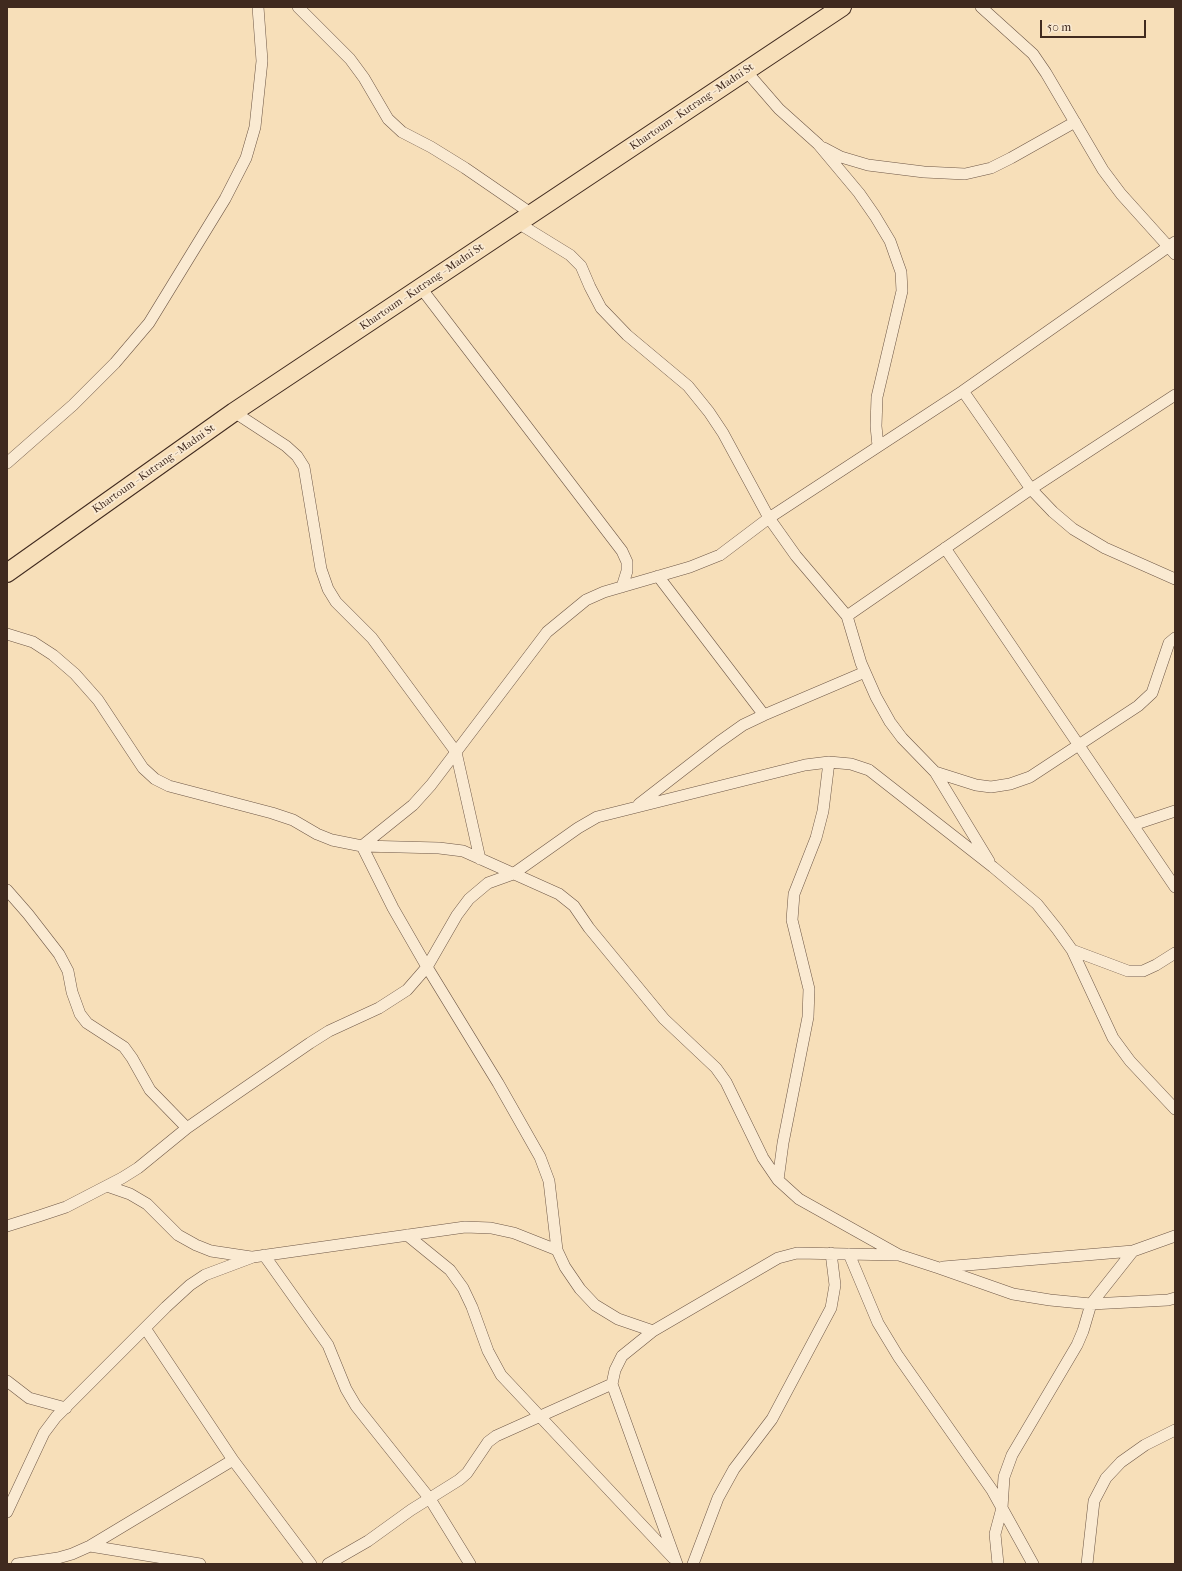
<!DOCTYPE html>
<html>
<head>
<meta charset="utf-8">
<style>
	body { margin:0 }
	#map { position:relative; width:1182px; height:1571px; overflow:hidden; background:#f7dfb9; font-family:"IM FELL French Canon",serif }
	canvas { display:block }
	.frame { position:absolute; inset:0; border:8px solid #402a1f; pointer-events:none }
	.scale { position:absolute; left:1040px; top:20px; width:106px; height:18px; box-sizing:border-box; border:2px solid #402a1f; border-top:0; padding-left:5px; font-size:12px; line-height:14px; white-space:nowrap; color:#402a1f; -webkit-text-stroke:3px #faead2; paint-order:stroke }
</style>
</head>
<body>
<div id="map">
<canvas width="1182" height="1571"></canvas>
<div class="frame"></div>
<div class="scale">50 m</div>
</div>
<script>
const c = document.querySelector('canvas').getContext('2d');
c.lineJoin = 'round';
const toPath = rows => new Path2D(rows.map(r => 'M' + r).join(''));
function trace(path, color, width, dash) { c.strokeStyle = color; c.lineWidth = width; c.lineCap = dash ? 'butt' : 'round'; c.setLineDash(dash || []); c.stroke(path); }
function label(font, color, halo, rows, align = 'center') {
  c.font = font + ' "IM FELL French Canon",serif'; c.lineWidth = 3.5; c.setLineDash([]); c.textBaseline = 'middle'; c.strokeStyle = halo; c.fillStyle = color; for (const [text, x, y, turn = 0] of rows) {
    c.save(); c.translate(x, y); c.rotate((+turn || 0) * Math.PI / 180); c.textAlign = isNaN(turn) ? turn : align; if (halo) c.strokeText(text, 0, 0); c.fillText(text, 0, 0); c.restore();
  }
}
const minor = toPath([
	[298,7,350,59,364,78,388,119,402,132,431,147,465,168,532,214],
	[981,7,1033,54,1046,73,1103,170,1121,194,1175,254],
	[746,71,779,109,818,144,859,193,875,216,890,241,901,272,902,291,877,397,876,426,878,446],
	[824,148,841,157,868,165,924,172,965,174,991,168,1011,158,1075,122],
	[518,223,570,255,581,266,590,287,601,308,627,335,688,386,709,412,723,433,769,518,796,556,847,616,861,663,876,697,890,722,902,738,935,772,989,861],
	[421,288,622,551,627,562,627,571,622,587],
	[963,391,1031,489,1053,512,1073,529,1105,548,1175,579],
	[234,412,286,446,297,456,304,467,321,569,328,589,336,602,372,638,456,752,480,859],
	[7,463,73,405,115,363,149,323,225,199,246,158,255,127,262,61,258,7],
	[945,548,1175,887],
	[658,576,764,715],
	[847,616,1031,489,1175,395],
	[7,634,33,642,53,655,75,674,98,700,143,768,155,779,169,786,272,813,293,820,317,834,332,840,362,846,439,848,463,851,559,894,574,906,589,928,664,1019,716,1068,726,1082,763,1158,778,1180,799,1199,899,1255,939,1268,1013,1294,1050,1300,1091,1304,1168,1300,1175,1298],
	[935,772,976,785,991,787,1010,784,1030,777,1138,706,1152,693,1169,643,1175,638],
	[639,804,719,742,743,725,764,715,865,672],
	[1133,825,1175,811],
	[362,846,413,805,431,785,547,632,586,600,604,592,690,567,720,555,769,518,963,391,1175,242],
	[362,846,393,908,427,967,498,1083,540,1157,549,1181,557,1250,565,1267,580,1289,595,1305,618,1319,653,1331],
	[7,890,28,914,59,954,68,971,72,992,80,1014,87,1023,124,1047,132,1058,150,1090,187,1128],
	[1072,950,1128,971,1143,971,1156,965,1175,953],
	[778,1180,783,1143,808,1017,809,989,792,920,794,894,816,838,823,811,829,762],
	[107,1186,130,1194,147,1204,178,1235,196,1245,211,1251,251,1257],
	[7,1226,39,1216,66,1207,122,1178,138,1168,187,1128,220,1105,310,1043,329,1031,379,1008,407,990,427,967,457,915,469,899,488,883,513,874,578,828,597,817,805,765,829,762,851,764,869,770,993,867,1037,904,1057,929,1072,950,1113,1038,1130,1061,1175,1109],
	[407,1235,450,1270,463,1288,472,1307,488,1351,501,1375,673,1558],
	[849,1254,878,1323,898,1356,992,1490,1033,1564],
	[264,1255,328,1345,346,1389,356,1406,430,1499,470,1564],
	[943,1267,1133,1251,1175,1236],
	[145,1328,233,1460,311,1564],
	[7,1381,29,1398,66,1408],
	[7,1512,44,1433,56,1417,166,1307,190,1285,205,1275,253,1257,465,1227,491,1228,514,1233,557,1250],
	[90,1546,200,1564],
	[17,1564,58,1558,72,1554,90,1546,233,1460],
	[328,1564,368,1541,411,1510,459,1480,467,1473,488,1442,496,1436,612,1384],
	[677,1564,612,1384,615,1370,622,1356,653,1331,778,1258,797,1253,897,1255],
	[693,1564,718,1498,734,1469,772,1419,831,1308,835,1285,831,1253],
	[998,1564,995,1534,1002,1508,1004,1477,1012,1455,1077,1345,1083,1331,1091,1304,1133,1251],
	[1087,1564,1094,1501,1106,1478,1121,1462,1145,1445,1175,1430]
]);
const trunk = toPath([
	[7,573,234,412,842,7]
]);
const streetNames = [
	["Khartoum - Kutrang - Madni St",692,107,-34],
	["Khartoum - Kutrang - Madni St",422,287,-34],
	["Khartoum - Kutrang - Madni St",154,469,-35]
];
trace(minor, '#6e5746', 12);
trace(trunk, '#402a1f', 20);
trace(minor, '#faead2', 11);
trace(trunk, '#f7dfb9', 18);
label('11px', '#402a1f', '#faead2', streetNames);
</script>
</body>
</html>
